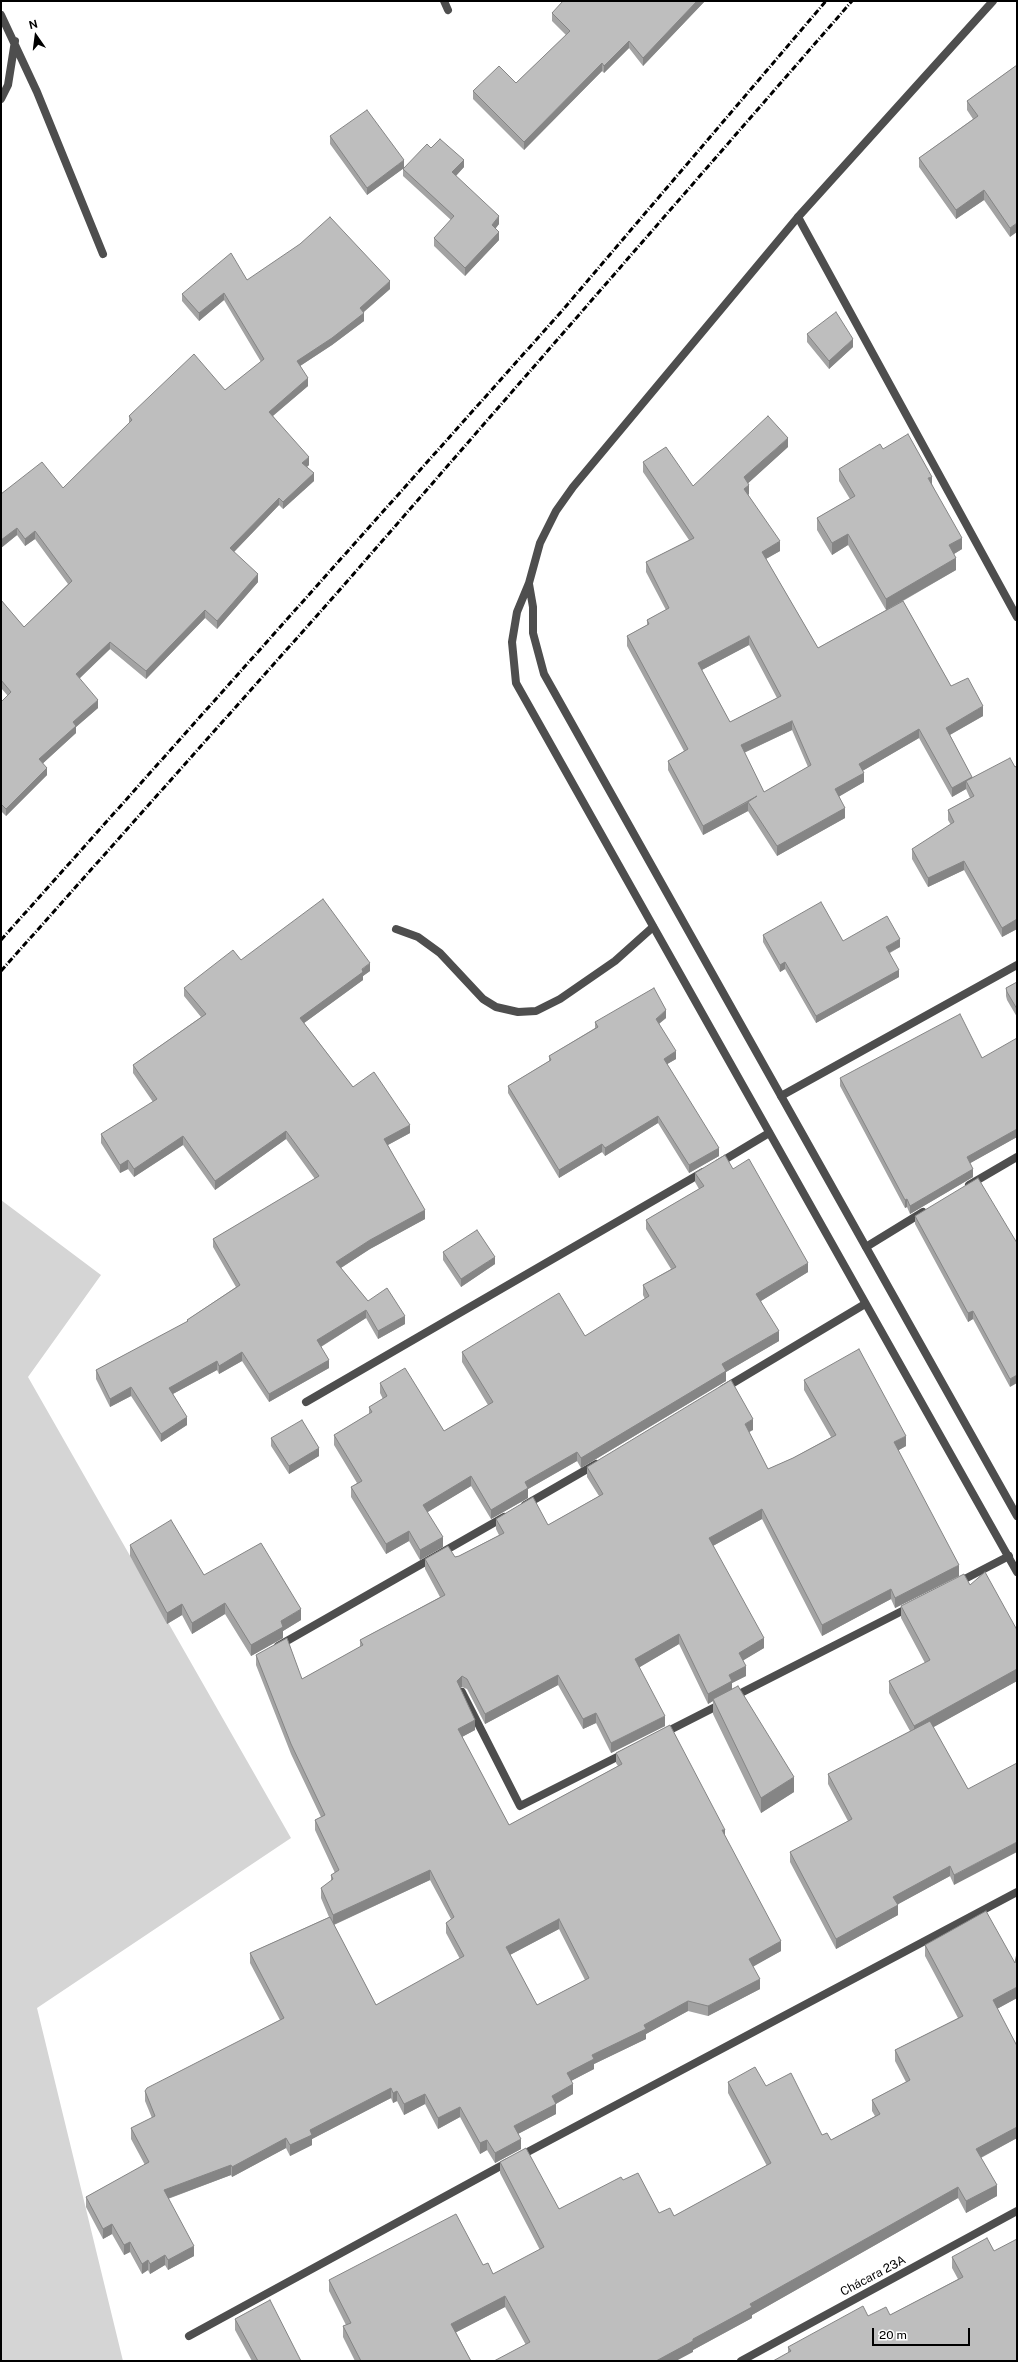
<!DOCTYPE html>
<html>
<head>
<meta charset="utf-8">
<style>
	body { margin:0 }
	#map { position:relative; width:1018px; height:2362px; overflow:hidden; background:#fff; font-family:"Public Sans",sans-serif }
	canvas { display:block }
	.frame { position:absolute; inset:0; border:2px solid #000; pointer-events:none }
	.north { position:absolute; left:16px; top:16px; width:40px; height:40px; -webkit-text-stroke:3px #fff; paint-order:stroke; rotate:346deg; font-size:11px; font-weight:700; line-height:16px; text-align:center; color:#000 }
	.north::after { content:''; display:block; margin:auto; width:14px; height:18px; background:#000; clip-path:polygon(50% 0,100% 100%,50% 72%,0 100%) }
	.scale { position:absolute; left:872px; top:2328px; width:98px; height:18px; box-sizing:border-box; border:2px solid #000; border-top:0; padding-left:5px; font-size:12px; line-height:14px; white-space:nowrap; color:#000; -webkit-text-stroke:3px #fff; paint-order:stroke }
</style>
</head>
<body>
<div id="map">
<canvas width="1018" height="2362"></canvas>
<div class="frame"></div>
<div class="north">N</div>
<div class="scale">20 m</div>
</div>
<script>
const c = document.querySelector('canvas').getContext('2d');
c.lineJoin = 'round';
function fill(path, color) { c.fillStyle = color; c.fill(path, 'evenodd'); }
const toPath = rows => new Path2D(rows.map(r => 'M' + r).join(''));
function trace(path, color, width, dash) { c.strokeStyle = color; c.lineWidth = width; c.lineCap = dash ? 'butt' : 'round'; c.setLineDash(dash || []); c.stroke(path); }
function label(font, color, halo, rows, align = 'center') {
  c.font = font + ' "Public Sans",sans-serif'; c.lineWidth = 3.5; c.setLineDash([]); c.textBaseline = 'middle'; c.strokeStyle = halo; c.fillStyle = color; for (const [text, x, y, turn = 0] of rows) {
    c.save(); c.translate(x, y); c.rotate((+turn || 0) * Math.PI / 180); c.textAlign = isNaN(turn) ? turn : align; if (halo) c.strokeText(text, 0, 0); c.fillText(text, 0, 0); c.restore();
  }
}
const green = toPath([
	[1,1200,101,1275,28,1377,291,1838,37,2008,123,2361,1,2361]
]);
const service = toPath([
	[396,929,418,937,440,953,483,999,496,1007,518,1012,536,1011,560,999,615,961,653,927]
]);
const minor = toPath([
	[444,1,448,10],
	[1,15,37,92,103,254],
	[1,99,8,85,15,41],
	[798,217,1017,617],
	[781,1096,1017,965],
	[719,1163,769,1133],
	[969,1185,1017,1157],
	[866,1247,923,1212],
	[723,1389,865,1304],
	[306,1402,703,1172],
	[525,1505,596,1464],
	[957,1583,1009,1556],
	[278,1646,504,1517],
	[462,1692,520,1806,625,1753],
	[733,1697,910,1607],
	[664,1733,723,1703],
	[520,2156,1017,1892],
	[189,2336,508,2162],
	[741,2361,1017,2211]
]);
const tertiary = toPath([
	[993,1,798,217,573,487,556,511,540,543,529,583,517,612,512,642,516,683,1017,1572],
	[529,584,533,607,533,633,544,674,1017,1516]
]);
const rail = toPath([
	[1,940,561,312,826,1],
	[1,971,337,593,852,1]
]);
const wall = toPath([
	[705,1,643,66,629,48,604,73,602,71,524,150,473,99,473,91,516,83,566,35,552,21,552,13],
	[1017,65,1010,237,984,200,956,219,919,167,919,158,973,119,967,110,967,101],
	[330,136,404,168,367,195,330,144],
	[431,148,464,167,456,176,499,224,495,229,499,240,465,276,434,246,434,238,451,220,403,176,403,169],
	[247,280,390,289,364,312,364,321,332,345,300,366,308,386,273,416,309,465,307,467,314,481,283,509,279,505,234,552,258,582,217,629,205,618,146,679,110,649,79,678,98,708,76,727,76,733,43,763,47,775,6,816,1,811,1,702,8,696,1,688,1,600,24,627,68,584,35,539,25,546,17,535,1,548,1,494,63,488,129,423,129,416,225,390,261,362,224,300,199,321,182,301,182,294],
	[807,334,853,347,829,369,807,342],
	[788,447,748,483,749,494,748,495,780,551,766,559,818,648,886,610,848,545,832,555,817,530,817,518,850,499,839,481,839,469,883,449,932,484,962,549,954,554,956,570,903,601,951,686,983,716,950,735,972,778,1017,766,1017,929,1002,937,964,870,928,887,912,859,912,849,951,825,948,820,948,810,970,798,966,789,952,797,919,738,862,771,864,782,839,796,845,818,777,856,748,811,703,835,668,770,668,761,684,751,627,646,627,636,647,625,647,620,666,610,646,572,646,562,689,540,643,472,643,462,693,486],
	[749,645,777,698,730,722,702,670],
	[792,730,808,767,764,792,744,753],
	[763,935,843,941,900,947,890,953,899,977,816,1023,785,969,780,972,763,942],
	[241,960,370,971,363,976,363,980,304,1023,353,1087,410,1133,388,1145,425,1219,370,1249,341,1268,368,1301,405,1324,378,1339,366,1318,321,1347,329,1368,269,1402,242,1361,219,1374,217,1370,173,1394,187,1425,161,1442,131,1396,110,1407,96,1379,96,1370,187,1322,187,1320,236,1287,213,1247,213,1239,315,1179,286,1139,215,1190,183,1145,134,1177,128,1169,120,1173,101,1143,101,1134,153,1102,133,1073,133,1065,201,1017,184,996,184,988],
	[1017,982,1017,1017,1007,1000,1006,996,1006,988],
	[666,1018,659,1024,676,1059,667,1064,719,1156,689,1173,658,1123,605,1156,602,1152,559,1178,508,1093,508,1086,549,1061,549,1056,595,1028,595,1022],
	[982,1058,1017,1137,970,1163,973,1177,910,1214,907,1207,905,1208,840,1086,840,1078],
	[733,1169,808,1272,761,1301,779,1341,726,1372,726,1381,581,1468,577,1461,528,1489,528,1498,491,1519,471,1486,427,1512,443,1547,420,1560,409,1541,386,1554,351,1497,351,1487,357,1483,334,1445,334,1435,369,1414,369,1407,383,1399,380,1393,380,1383,444,1431,488,1405,462,1362,462,1352,585,1336,645,1299,643,1295,643,1285,671,1269,646,1229,646,1220,699,1189,695,1182,695,1173],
	[915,1216,1017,1243,1010,1387,973,1319,968,1322,915,1224],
	[443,1252,495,1264,461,1287,443,1260],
	[804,1380,906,1446,898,1450,959,1576,895,1608,891,1599,822,1636,762,1519,713,1546,764,1648,743,1660,746,1676,732,1683,732,1689,794,1792,761,1813,713,1714,713,1701,708,1704,679,1644,639,1667,665,1726,611,1753,596,1723,583,1729,558,1685,485,1724,467,1689,462,1687,460,1688,475,1730,462,1737,509,1825,618,1766,616,1763,616,1753,725,1837,781,1951,753,1966,760,1989,708,2016,688,2011,646,2034,646,2039,594,2064,594,2069,571,2081,573,2094,556,2104,556,2114,518,2134,521,2149,495,2163,487,2150,480,2154,460,2117,438,2129,425,2104,404,2115,397,2101,393,2103,391,2098,312,2139,312,2145,290,2156,286,2148,232,2177,231,2175,168,2199,194,2256,168,2270,165,2265,150,2274,148,2270,142,2274,130,2252,124,2255,112,2234,103,2239,86,2207,86,2197,145,2165,131,2139,131,2128,152,2118,145,2101,145,2091,280,2020,250,1963,250,1953,329,1917,321,1898,321,1888,331,1881,331,1875,335,1873,315,1830,315,1820,321,1817,291,1754,256,1665,256,1655,302,1679,360,1647,360,1640,440,1597,425,1569,425,1559,455,1557,459,1556,499,1535,496,1529,496,1519,548,1525,599,1496,587,1477,587,1467,753,1430,749,1432,768,1469,793,1458,831,1437,804,1390],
	[430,1880,451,1919,446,1923,446,1933,460,1959,376,2005,334,1925],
	[559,1929,585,1980,537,2005,510,1955],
	[271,1438,319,1456,289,1474,271,1446],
	[130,1545,204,1575,301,1620,283,1631,283,1638,251,1656,225,1614,192,1634,182,1615,167,1624,130,1556],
	[970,1585,1017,1630,1017,1681,933,1727,968,1789,954,1885,950,1876,898,1904,898,1915,836,1949,790,1862,790,1852,848,1821,828,1784,828,1774,910,1731,889,1693,889,1681,925,1663,901,1618,901,1606],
	[925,1945,1017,1998,997,2009,1017,2046,1017,2138,981,2158,997,2196,966,2213,958,2198,752,2315,752,2318,693,2350,693,2352,526,2345,505,2307,456,2332,471,2361,355,2361,343,2337,343,2326,346,2325,329,2291,329,2280,483,2265,493,2274,540,2250,500,2173,500,2162,559,2209,623,2180,659,2213,674,2216,767,2166,728,2093,728,2082,766,2086,822,2135,831,2140,875,2116,872,2111,872,2100,906,2082,895,2061,895,2050,958,2018,925,1956],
	[994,2251,1017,2361,788,2352,788,2347,868,2316,890,2315,958,2279,952,2268,952,2257],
	[235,2319,301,2361,252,2361,235,2330]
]);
const shadedWall = toPath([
	[697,1,705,1,643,66,643,58],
	[629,41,629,48,604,73,604,66],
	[602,63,602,71,524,150,524,142],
	[404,160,404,168,367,195,367,188],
	[464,160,464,167,452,180,452,172],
	[984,190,984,200,956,219,956,210],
	[499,216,499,224,492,233,492,225],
	[1017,223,1017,232,1010,237,1010,228],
	[499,232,499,240,465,276,465,268],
	[390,281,390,289,360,315,360,308],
	[224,293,224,300,199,321,199,313],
	[364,313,364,321,332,345,297,368,297,361],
	[853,339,853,347,829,369,829,361],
	[308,378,308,386,269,419,269,412],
	[788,438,788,447,744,487,744,477],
	[309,457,309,465,302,471,302,463],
	[314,473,314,481,283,509,283,502],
	[932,477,932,488,928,478],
	[749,485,749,494,744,499,744,489],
	[279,498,279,505,230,556,230,548],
	[17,528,17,535,1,548,1,540],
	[35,531,35,539,25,546,25,539],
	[848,534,848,545,832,555,832,543],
	[962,538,962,549,949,557,949,545],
	[780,541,780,551,762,561,762,552],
	[956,558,956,570,886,610,886,599],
	[258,574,258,582,217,629,217,621],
	[205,610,205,618,146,679,146,671],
	[749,636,749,645,698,672,698,663],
	[110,642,110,649,76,682,76,674],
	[98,700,98,708,76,727,76,733,39,767,39,759,73,722],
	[983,706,983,716,946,737,946,728],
	[792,721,792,730,741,754,741,745],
	[919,729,919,738,859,773,859,764],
	[47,768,47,775,6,816,6,809],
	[864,773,864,782,835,799,835,789],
	[972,777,972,786,966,781,966,789,952,797,952,788],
	[748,802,748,811,703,835,703,826],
	[845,808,845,818,777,856,777,846],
	[964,861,964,870,928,887,928,878],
	[1017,919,1017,929,1002,937,1002,928],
	[900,939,900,947,886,954,886,947],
	[785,962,785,969,780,972,780,965],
	[370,963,370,971,363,976,363,980,300,1026,300,1018],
	[899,970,899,977,816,1023,816,1016],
	[666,1010,666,1018,656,1026,656,1019],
	[676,1051,676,1059,664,1066,664,1059],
	[658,1116,658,1123,605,1156,605,1148],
	[410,1125,410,1133,384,1147,384,1139],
	[1017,1129,1017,1137,967,1165,967,1157],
	[286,1131,286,1139,215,1190,215,1181],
	[183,1136,183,1145,134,1177,134,1169],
	[602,1144,602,1152,559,1178,559,1170],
	[719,1148,719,1156,689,1173,689,1165],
	[128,1160,128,1169,120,1173,120,1165],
	[973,1169,973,1177,910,1214,910,1206],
	[907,1199,907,1207,905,1208,905,1200],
	[425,1210,425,1219,370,1249,336,1271,336,1262,370,1240],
	[495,1257,495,1264,461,1287,461,1279],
	[808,1263,808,1272,756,1304,756,1294],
	[366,1310,366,1318,317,1349,317,1340],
	[973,1311,973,1319,968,1322,968,1313],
	[405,1316,405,1324,378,1339,378,1331],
	[779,1331,779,1341,726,1372,726,1381,581,1468,581,1458,722,1364],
	[242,1352,242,1361,219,1374,219,1366],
	[329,1360,329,1368,269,1402,269,1394],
	[217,1361,217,1370,169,1396,169,1388],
	[1017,1375,1017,1383,1010,1387,1010,1379],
	[131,1387,131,1396,110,1407,110,1399],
	[187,1417,187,1425,161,1442,161,1434],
	[753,1419,753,1430,745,1434,745,1424],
	[906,1436,906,1446,894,1453,894,1442],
	[319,1448,319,1456,289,1474,289,1466],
	[577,1452,577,1461,528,1489,528,1498,491,1519,491,1510,525,1482],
	[471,1476,471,1486,423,1515,423,1505],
	[762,1509,762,1519,709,1548,709,1538],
	[409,1531,409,1541,386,1554,386,1544],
	[443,1537,443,1547,420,1560,420,1550],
	[959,1565,959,1576,895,1608,895,1598],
	[891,1589,891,1599,822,1636,822,1625],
	[225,1603,225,1614,192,1634,192,1623],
	[182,1604,182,1615,167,1624,167,1613],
	[301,1609,301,1620,283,1631,283,1638,251,1656,251,1645,281,1621],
	[679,1634,679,1644,635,1670,635,1659],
	[764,1638,764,1648,739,1663,739,1653],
	[746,1666,746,1676,732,1683,732,1691,713,1699,713,1701,708,1704,708,1694,729,1675],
	[1017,1669,1017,1681,914,1738,914,1726],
	[558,1675,558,1685,485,1724,485,1714],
	[462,1676,462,1687,457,1691,457,1681],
	[596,1713,596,1723,583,1729,583,1719],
	[665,1716,665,1726,611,1753,611,1743],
	[475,1720,475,1730,458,1739,458,1729],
	[794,1777,794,1792,761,1813,761,1798],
	[722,1830,725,1830,725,1840],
	[1017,1842,1017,1852,954,1885,954,1875],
	[950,1866,950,1876,893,1907,893,1897],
	[430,1870,430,1880,333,1925,333,1915],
	[898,1905,898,1915,836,1949,836,1939],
	[559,1919,559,1929,506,1957,506,1947],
	[781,1941,781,1951,749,1969,749,1959],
	[760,1979,760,1989,708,2016,708,2006],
	[1017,1987,1017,1998,993,2011,993,2000],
	[688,2001,688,2011,646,2034,646,2039,594,2064,594,2069,567,2083,567,2073,592,2055,644,2025],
	[573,2084,573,2094,552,2106,552,2096],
	[391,2088,391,2098,312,2139,312,2145,290,2156,290,2145,310,2130],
	[397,2091,397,2101,393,2103,393,2093],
	[425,2094,425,2104,404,2115,404,2104],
	[556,2104,556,2114,514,2136,514,2126],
	[460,2107,460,2117,438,2129,438,2118],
	[1017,2127,1017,2138,976,2160,976,2149],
	[286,2138,286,2148,232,2177,232,2167],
	[521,2139,521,2149,495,2163,495,2153],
	[487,2140,487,2150,480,2154,480,2143],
	[231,2165,231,2175,164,2200,164,2190],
	[997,2185,997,2196,966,2213,966,2201],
	[958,2187,958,2198,752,2315,752,2318,693,2350,693,2352,676,2361,656,2361,750,2304],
	[112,2224,112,2234,103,2239,103,2229],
	[130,2242,130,2252,124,2255,124,2245],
	[194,2246,194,2256,168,2270,168,2260],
	[165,2255,165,2265,150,2274,150,2264],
	[148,2260,148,2270,142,2274,142,2264],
	[505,2296,505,2307,451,2335,451,2324]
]);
const building = toPath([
	[563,1,697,1,643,58,629,41,604,66,602,63,524,142,473,91,499,66,516,83,570,31,552,13,563,1],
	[1017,65,1017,223,1010,228,984,190,956,210,919,158,978,116,967,101,1017,65],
	[367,110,404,160,367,188,330,136,367,110],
	[440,139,464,160,452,172,499,216,492,225,499,232,465,268,434,238,454,216,403,169,427,144,431,148,440,139],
	[330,217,390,281,360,308,364,313,332,338,297,361,308,378,269,412,309,457,302,463,314,473,283,502,279,498,230,548,258,574,217,621,205,610,146,671,110,642,76,674,98,700,73,722,76,726,39,759,47,768,6,809,1,804,1,702,11,692,1,680,1,600,24,627,72,581,35,531,25,539,17,528,1,540,1,494,42,462,63,488,132,420,129,416,194,354,225,390,264,359,224,293,199,313,182,294,231,253,247,280,300,244,330,217],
	[836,312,853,339,829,361,807,334,836,312],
	[768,416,788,438,744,477,749,485,744,489,780,541,762,552,818,648,903,601,951,686,968,678,983,706,946,728,972,777,952,788,919,729,859,764,864,773,835,789,845,808,777,846,748,802,757,796,703,826,668,761,688,749,627,636,649,624,647,620,669,608,646,562,694,538,643,462,666,447,693,486,768,416],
	[749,636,781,696,730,722,698,663,749,636],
	[792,721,811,765,764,792,741,745,792,721],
	[908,434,932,477,928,478,962,538,949,545,956,558,886,599,848,534,832,543,817,518,855,496,839,469,880,444,883,449,908,434],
	[1010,758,1015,767,1017,766,1017,919,1002,928,964,861,928,878,912,849,954,822,948,810,974,796,966,781,1010,758],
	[323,899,370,963,362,969,363,972,300,1018,353,1087,374,1072,410,1125,384,1139,425,1210,370,1240,336,1262,368,1301,387,1288,405,1316,378,1331,366,1310,317,1340,329,1360,269,1394,242,1352,219,1366,217,1361,169,1388,187,1417,161,1434,131,1387,110,1399,96,1370,188,1321,187,1320,240,1285,213,1239,319,1176,286,1131,215,1181,183,1136,134,1169,128,1160,120,1165,101,1134,157,1099,133,1065,206,1014,184,988,233,950,241,960,323,899],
	[821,902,843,941,887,916,900,939,886,947,899,970,816,1016,785,962,780,965,763,935,821,902],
	[1017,982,1017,1009,1007,992,1006,988,1017,982],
	[654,988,666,1010,656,1019,676,1051,664,1059,719,1148,689,1165,658,1116,605,1148,602,1144,559,1170,508,1086,551,1060,549,1056,598,1027,595,1022,654,988],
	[960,1014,982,1058,1017,1038,1017,1129,967,1157,973,1169,910,1206,907,1199,905,1200,840,1078,960,1014],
	[725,1155,733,1169,749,1159,808,1263,756,1294,779,1331,722,1364,726,1371,581,1458,577,1452,525,1482,528,1488,491,1510,471,1476,423,1505,443,1537,420,1550,409,1531,386,1544,351,1487,362,1481,334,1435,372,1412,369,1407,387,1396,380,1383,405,1368,444,1431,493,1402,462,1352,559,1293,585,1336,649,1296,643,1285,676,1267,646,1220,704,1186,695,1173,725,1155],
	[978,1178,1017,1243,1017,1375,1010,1379,973,1311,968,1313,915,1216,978,1178],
	[477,1230,495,1257,461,1279,443,1252,477,1230],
	[859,1349,906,1436,894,1442,959,1565,895,1598,891,1589,822,1625,762,1509,709,1538,764,1638,739,1653,746,1666,729,1675,732,1681,708,1694,679,1634,635,1659,665,1716,611,1743,596,1713,583,1719,558,1675,485,1714,467,1679,462,1676,457,1681,475,1720,458,1729,509,1825,622,1764,616,1753,670,1725,725,1830,722,1830,781,1941,749,1959,760,1979,708,2006,688,2001,644,2025,646,2029,592,2055,594,2059,567,2073,573,2084,552,2096,556,2104,514,2126,521,2139,495,2153,487,2140,480,2143,460,2107,438,2118,425,2094,404,2104,397,2091,393,2093,391,2088,310,2130,312,2135,290,2145,286,2138,232,2167,231,2165,164,2190,194,2246,168,2260,165,2255,150,2264,148,2260,142,2264,130,2242,124,2245,112,2224,103,2229,86,2197,149,2162,131,2128,155,2116,145,2091,147,2088,284,2018,250,1953,330,1917,376,2005,464,1956,446,1923,454,1917,430,1870,333,1915,321,1888,333,1879,331,1875,339,1870,315,1820,325,1815,291,1744,256,1655,287,1638,302,1679,363,1645,360,1640,445,1595,425,1559,448,1546,455,1557,459,1556,504,1533,496,1519,533,1497,548,1525,603,1494,587,1467,731,1380,753,1419,745,1424,768,1469,793,1458,836,1435,804,1380,859,1349],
	[559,1919,589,1978,537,2005,506,1947,559,1919],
	[302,1420,319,1448,289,1466,271,1438,302,1420],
	[171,1520,204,1575,261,1543,301,1609,281,1621,283,1627,251,1645,225,1603,192,1623,182,1604,167,1613,130,1545,171,1520],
	[985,1572,1017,1630,1017,1669,914,1726,889,1681,930,1660,901,1606,964,1574,970,1585,985,1572],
	[738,1686,794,1777,761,1798,713,1699,738,1686],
	[930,1721,968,1789,1017,1763,1017,1842,954,1875,950,1866,893,1897,898,1905,836,1939,790,1852,852,1819,828,1774,930,1721],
	[986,1911,1015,1963,1017,1953,1017,1987,993,2000,1017,2046,1017,2127,976,2149,997,2185,966,2201,958,2187,750,2304,752,2307,693,2339,693,2341,656,2361,494,2361,530,2342,505,2296,451,2324,471,2361,361,2361,343,2326,351,2323,329,2280,456,2214,483,2265,488,2263,493,2274,544,2247,500,2162,526,2148,559,2209,621,2177,623,2180,638,2173,659,2213,670,2208,674,2216,771,2163,728,2082,755,2067,766,2086,791,2073,822,2135,827,2133,831,2140,880,2114,872,2100,910,2080,895,2050,963,2016,925,1945,986,1911],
	[987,2238,994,2251,1017,2239,1017,2361,773,2361,791,2351,788,2347,863,2306,868,2316,886,2307,890,2315,963,2277,952,2257,987,2238],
	[270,2300,301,2361,258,2361,235,2319,270,2300]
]);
const streetNames = [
	["Chácara 23A",873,2276,-28]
];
fill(green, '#d5d5d5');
trace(service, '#4e4e4e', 8);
trace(minor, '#4e4e4e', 8);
trace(tertiary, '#4e4e4e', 8);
trace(rail, '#000', 3, [6, 2, 1, 2]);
fill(wall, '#a3a3a3');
fill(shadedWall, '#858585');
fill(building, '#bebebe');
trace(building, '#858585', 1);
label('12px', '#000', '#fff', streetNames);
</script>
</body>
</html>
